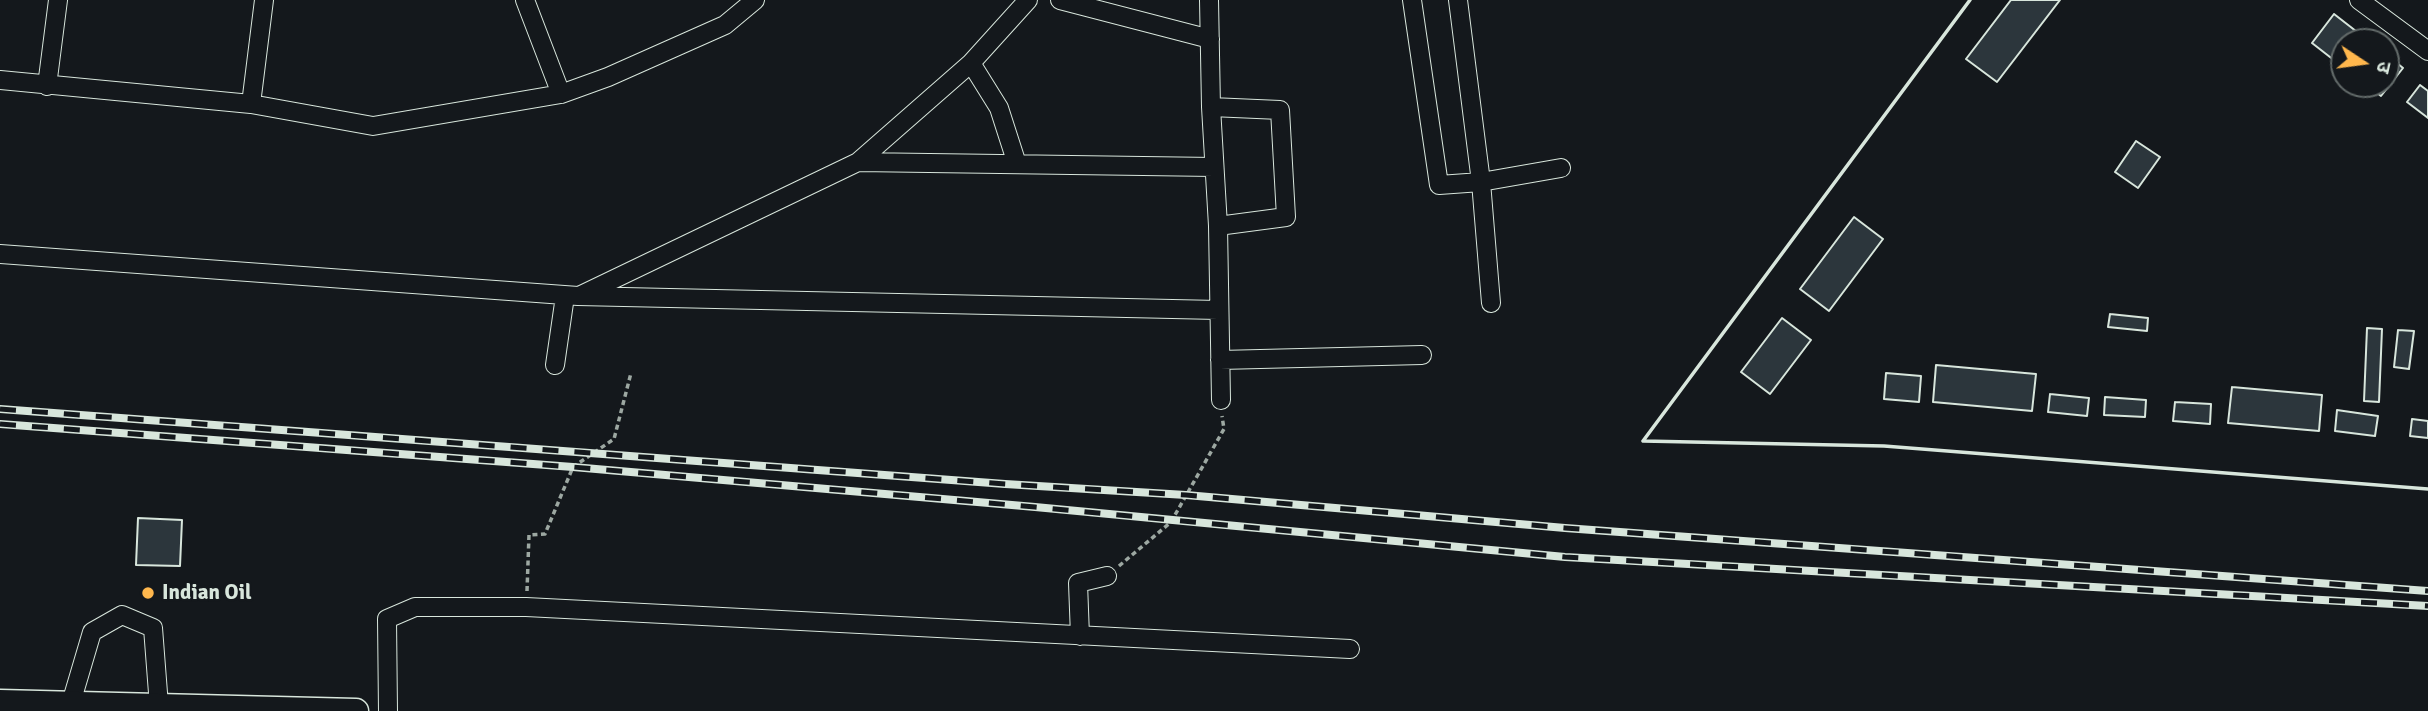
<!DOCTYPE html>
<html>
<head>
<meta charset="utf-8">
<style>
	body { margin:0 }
	#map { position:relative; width:2428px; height:711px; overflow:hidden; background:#14181c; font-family:Signika,"Noto Sans Devanagari",sans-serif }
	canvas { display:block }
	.north { position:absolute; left:2330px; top:28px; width:70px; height:70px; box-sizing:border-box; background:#14181c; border:2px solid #626a69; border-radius:50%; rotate:103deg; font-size:19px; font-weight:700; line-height:28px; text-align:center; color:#d8e6dc }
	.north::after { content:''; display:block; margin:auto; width:24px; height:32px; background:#ffb74d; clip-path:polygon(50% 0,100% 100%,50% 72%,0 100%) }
</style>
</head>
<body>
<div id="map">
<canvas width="2428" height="711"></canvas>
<div class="north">उ</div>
</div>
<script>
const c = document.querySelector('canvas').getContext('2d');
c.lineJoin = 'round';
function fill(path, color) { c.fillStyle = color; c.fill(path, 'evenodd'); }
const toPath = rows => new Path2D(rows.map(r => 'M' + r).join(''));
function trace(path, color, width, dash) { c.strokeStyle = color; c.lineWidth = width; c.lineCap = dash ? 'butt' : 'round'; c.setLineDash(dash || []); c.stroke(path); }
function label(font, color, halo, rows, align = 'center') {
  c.font = font + ' Signika,sans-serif'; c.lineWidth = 5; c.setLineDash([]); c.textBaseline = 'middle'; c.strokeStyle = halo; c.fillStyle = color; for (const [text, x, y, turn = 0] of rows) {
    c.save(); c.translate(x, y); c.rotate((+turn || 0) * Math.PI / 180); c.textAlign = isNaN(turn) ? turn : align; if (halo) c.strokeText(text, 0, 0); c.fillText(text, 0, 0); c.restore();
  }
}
const building = toPath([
	[2011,0,2060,0,1997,82,1966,59,2011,0],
	[2334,14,2370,42,2344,42,2344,68,2312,43,2334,14],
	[2386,54,2403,68,2381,96,2365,84,2386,84,2386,54],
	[2420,85,2428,91,2428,118,2407,102,2420,85],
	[2136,141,2160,157,2138,188,2115,172,2136,141],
	[1854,217,1883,239,1829,311,1800,289,1854,217],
	[2110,314,2148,318,2147,331,2108,327,2110,314],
	[1782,318,1811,340,1770,394,1741,372,1782,318],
	[2367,328,2382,329,2379,402,2364,401,2367,328],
	[2398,330,2414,331,2409,369,2394,367,2398,330],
	[1936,365,2036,374,2032,411,1933,402,1936,365],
	[1886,373,1921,376,1919,402,1884,399,1886,373],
	[2232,387,2322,395,2319,431,2228,423,2232,387],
	[2050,394,2089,398,2087,416,2048,412,2050,394],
	[2105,397,2146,400,2145,417,2104,415,2105,397],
	[2175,402,2211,404,2210,424,2173,421,2175,402],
	[2337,410,2378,416,2375,436,2335,431,2337,410],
	[2412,419,2428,421,2428,438,2410,436,2412,419],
	[138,518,182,520,180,566,136,565,138,518]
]);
const path = toPath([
	[1119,566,1171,522,1224,429,1222,416],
	[527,591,529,535,545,534,573,467,614,439,631,373]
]);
const street = toPath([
	[525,0,561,94],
	[1060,0,1210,39],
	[1209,0,1211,107,1218,226,1221,400],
	[1412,0,1439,185,1481,182,1561,168],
	[1458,0,1481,182,1491,303],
	[2359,0,2428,51],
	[971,63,999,108,1017,164],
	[0,80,251,104,373,126,561,94,608,77,725,25,755,0],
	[47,86,58,0],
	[251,104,264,0],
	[1211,107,1280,110,1286,217,1218,226],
	[858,162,1214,167],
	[0,254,578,296,1218,310],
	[581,295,858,162,971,63,1028,0],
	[1220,360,1422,355],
	[555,365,565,296],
	[1080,636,1078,583,1107,576],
	[71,703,92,632,122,615,153,628,159,706],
	[388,711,387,619,415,607,526,607,1350,649]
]);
const secondary = toPath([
	[0,702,356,711]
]);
const rail = toPath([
	[0,409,1005,484,1186,495,1565,528,2428,591],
	[0,424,573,467,1035,507,1565,557,2428,606]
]);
const wall = toPath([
	[1970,0,1643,441,1884,446,2428,489]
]);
const markers = [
	[148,593,7,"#ffb74d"]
];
const poiNames = [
	["Indian Oil",162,593]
];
fill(building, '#2c363c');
trace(building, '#d8e6dc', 2);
trace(street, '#d8e6dc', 20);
trace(secondary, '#d8e6dc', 27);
trace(path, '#9da8a2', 3.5, [5, 3.5]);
trace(street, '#14181c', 18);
trace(secondary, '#14181c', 24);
trace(rail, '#d8e6dc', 8);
trace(rail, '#14181c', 5, [16]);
trace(wall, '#d8e6dc', 3.5);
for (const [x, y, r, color] of markers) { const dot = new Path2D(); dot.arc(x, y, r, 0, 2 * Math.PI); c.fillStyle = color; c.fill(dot); trace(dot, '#14181c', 2.5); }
label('bold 21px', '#d8e6dc', '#14181c', poiNames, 'left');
</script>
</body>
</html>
